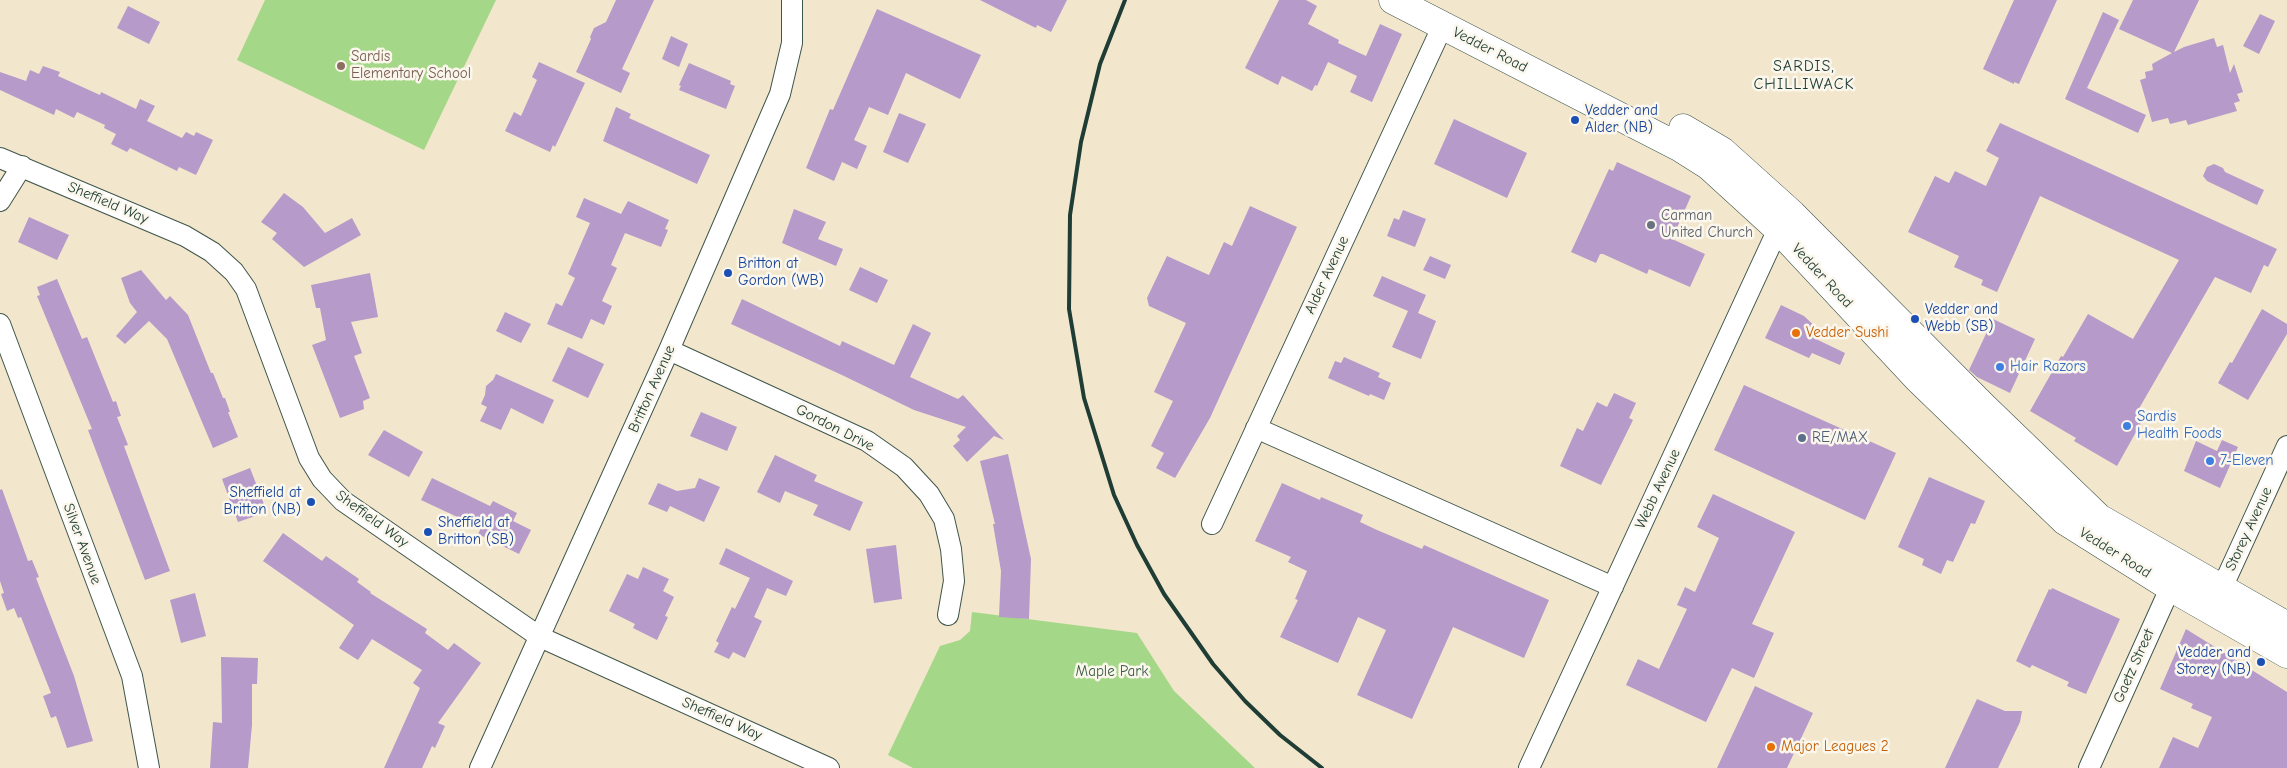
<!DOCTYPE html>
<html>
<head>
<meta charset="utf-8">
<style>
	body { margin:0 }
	canvas { display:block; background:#f2e6cc }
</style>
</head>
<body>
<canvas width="2287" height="768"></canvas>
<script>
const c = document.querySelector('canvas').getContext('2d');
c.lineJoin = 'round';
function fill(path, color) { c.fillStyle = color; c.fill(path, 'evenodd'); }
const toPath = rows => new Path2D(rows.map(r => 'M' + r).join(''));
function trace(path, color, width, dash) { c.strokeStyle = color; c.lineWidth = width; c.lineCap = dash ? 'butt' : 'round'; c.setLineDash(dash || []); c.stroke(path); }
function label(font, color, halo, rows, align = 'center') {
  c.font = font + ' "Comic Neue",sans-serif'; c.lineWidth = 5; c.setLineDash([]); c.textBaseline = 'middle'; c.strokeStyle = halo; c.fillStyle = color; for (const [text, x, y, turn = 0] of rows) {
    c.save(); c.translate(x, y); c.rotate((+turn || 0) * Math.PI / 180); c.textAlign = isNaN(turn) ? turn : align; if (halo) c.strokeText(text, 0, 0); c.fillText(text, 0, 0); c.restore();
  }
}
const green = toPath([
	[265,0,496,0,424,150,237,60],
	[972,612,1137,633,1174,691,1255,768,913,768,888,755,940,646,960,640,970,631]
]);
const building = toPath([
	[616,0,654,0,622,69,630,73,621,93,576,72,591,39,590,37,594,28,606,22],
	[980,0,1067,0,1051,32,1037,25,1036,28],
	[1279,0,1306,0,1317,6,1308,24,1339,40,1338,43,1366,56,1380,24,1402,34,1372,102,1350,92,1357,76,1328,62,1317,86,1315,85,1312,91,1282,76,1278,85,1245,68],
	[2014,0,2057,0,2019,84,2014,82,2014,84,1983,69],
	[2133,0,2199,0,2174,52,2184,47,2214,38,2217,47,2223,45,2230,73,2234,64,2243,92,2237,94,2240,101,2234,103,2237,111,2188,125,2186,120,2170,124,2168,118,2152,122,2140,80,2146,78,2145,72,2153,70,2152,64,2172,53,2119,29],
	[128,6,160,22,149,44,117,28],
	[877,9,981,55,960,99,906,73,888,115,869,107,854,140,867,146,857,169,842,162,834,181,806,168,830,109,833,110],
	[2103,12,2119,20,2087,88,2146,115,2138,133,2065,99],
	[2260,14,2275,21,2259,54,2243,46],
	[671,36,688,44,679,67,662,59],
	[539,62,585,83,555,147,553,145,550,152,505,131,514,112,521,116,537,80,532,77],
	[689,63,731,81,730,84,735,86,726,109,679,90,681,86,679,85],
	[43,66,60,72,58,76,100,95,101,92,136,109,140,99,155,106,147,121,182,138,186,132,194,136,196,132,213,140,196,175,179,167,177,171,130,148,127,152,111,144,116,134,104,128,105,125,77,112,74,118,56,109,54,115,0,90,0,72,26,81,30,70,39,74],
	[616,107,631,114,629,118,710,155,697,184,603,141],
	[899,113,926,124,908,163,883,152],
	[1454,119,1527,153,1507,198,1434,164],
	[2000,123,2277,249,2268,267,2264,265,2251,293,2215,277,2137,412,2145,416,2117,466,2074,441,2076,438,2030,411,2061,356,2063,357,2088,314,2133,339,2179,260,2040,196,1997,292,1981,285,1983,280,1954,267,1959,256,1908,232,1935,176,1949,183,1955,171,1986,186,1999,158,1986,151],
	[1617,162,1691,196,1672,239,1705,254,1690,287,1649,269,1647,274,1603,254,1600,254,1596,263,1571,252,1609,169,1613,171],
	[2214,164,2223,168,2225,172,2264,190,2257,205,2207,181,2203,176,2207,167],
	[284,193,303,207,325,233,352,218,361,235,304,267,272,239,277,233,261,222],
	[584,198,621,214,628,201,669,220,665,229,668,230,661,247,625,233,611,265,617,268,602,301,612,306,604,325,591,319,582,339,547,324,556,303,562,306,575,278,568,274,590,223,576,217],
	[1250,206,1297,227,1210,418,1175,478,1156,468,1164,453,1151,446,1173,401,1154,392,1186,323,1149,306,1147,298,1167,256,1209,275,1224,242,1232,246],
	[794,209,826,222,818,239,843,249,836,266,782,243],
	[1403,210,1426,219,1415,247,1387,236,1394,218,1399,220],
	[29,217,69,235,57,260,18,242],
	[1430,256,1451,265,1445,279,1423,270],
	[860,267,888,280,877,303,849,290],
	[141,270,166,300,170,296,188,315,211,373,213,373,223,398,225,398,230,412,228,412,238,437,213,448,167,339,149,321,125,344,116,336,137,312,130,303,121,278],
	[370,273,378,317,351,322,362,353,354,356,370,398,363,401,364,409,340,418,312,345,326,340,320,308,316,308,311,285],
	[1382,276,1426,295,1418,313,1436,321,1421,359,1392,347,1408,311,1373,296],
	[57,279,82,339,87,337,113,402,116,401,121,416,117,417,128,445,124,446,170,571,145,580,88,430,92,429,37,296,40,295,37,287],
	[742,299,840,346,842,341,894,365,913,324,931,333,910,377,958,399,963,395,1004,440,994,436,967,462,953,446,960,440,957,436,966,427,914,410,844,376,731,324],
	[1781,305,1804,316,1822,333,1818,340,1845,353,1840,365,1812,353,1809,358,1765,338],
	[2262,309,2287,324,2287,334,2248,400,2218,383,2230,362,2232,363],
	[505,312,531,324,521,343,496,331],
	[1993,319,2035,339,2010,393,1977,377,1969,370],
	[568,347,604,364,588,398,552,381],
	[1344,357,1380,373,1378,377,1391,383,1384,400,1370,394,1369,396,1328,378,1335,361,1341,363],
	[496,374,554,400,543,424,511,408,501,430,480,421,487,407,481,404,485,395,486,386,493,380],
	[1744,385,1896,453,1865,520,1714,450],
	[1614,393,1636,403,1629,418,1633,420,1601,485,1560,466,1577,428,1583,431,1597,402,1607,407],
	[701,412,737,427,727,451,690,436],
	[384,430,423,452,409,477,368,455],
	[2222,440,2238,447,2220,488,2184,471,2196,441,2217,451],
	[1008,454,1031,559,1029,619,999,617,1001,571,993,524,995,524,980,461],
	[775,455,817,475,814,481,863,502,850,531,813,515,818,505,785,491,780,503,757,492],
	[250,468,267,512,238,522,222,479],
	[1929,477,1985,501,1975,524,1971,523,1953,562,1947,560,1941,574,1922,565,1924,559,1898,547],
	[432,478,490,506,493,501,517,513,513,521,531,530,519,554,478,534,481,528,421,500],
	[699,478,720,487,704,522,670,506,667,512,648,504,658,483,677,491,695,488],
	[1282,483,1320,500,1321,497,1363,515,1360,522,1377,530,1422,549,1424,545,1549,600,1524,658,1453,627,1412,719,1357,695,1386,630,1358,617,1338,663,1280,637,1298,600,1295,599,1307,571,1288,562,1291,557,1255,541],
	[2,489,28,561,32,560,39,577,36,578,74,676,93,741,67,748,56,716,51,718,43,696,51,693,21,617,18,618,14,608,7,611,1,594,4,593,0,581,0,490],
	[1713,494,1795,532,1752,624,1774,633,1754,678,1732,668,1706,722,1626,685,1638,659,1659,669,1687,609,1677,605,1685,587,1695,592,1719,538,1697,527],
	[283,533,322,561,326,556,359,579,357,582,371,592,370,593,427,629,425,633,448,650,454,643,481,663,438,723,445,726,435,748,432,746,422,768,384,768,420,688,413,683,422,670,372,639,358,660,339,648,354,625,263,561],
	[896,545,902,599,874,603,866,549],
	[726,548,793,581,786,596,767,588,754,617,762,621,745,658,733,652,729,659,714,652,719,643,716,641,732,607,735,609,750,578,719,564],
	[643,567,669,579,663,591,674,597,665,616,668,617,657,640,633,628,635,624,609,611,627,574,638,579],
	[2052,588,2120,619,2086,694,2067,686,2069,682,2032,665,2030,668,2016,661,2049,589,2051,590],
	[195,593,206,636,181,643,170,600],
	[2186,629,2287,692,2287,768,2159,768,2173,737,2198,748,2212,717,2191,708,2193,704,2160,689],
	[221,657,258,658,257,684,252,684,252,725,248,768,210,768,213,722,222,723],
	[1755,686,1813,713,1787,768,1717,768],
	[1977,699,2005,711,2022,711,2020,722,1998,768,1945,768]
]);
const street = toPath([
	[0,158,185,236,212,252,234,272,246,289,309,458,322,479,343,501,540,637,829,768],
	[0,201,22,166],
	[0,324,132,676,149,768],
	[669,350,867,441,904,467,929,494,944,519,951,549,954,581,948,615],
	[1256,428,1613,587],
	[1212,524,1443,25],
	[2216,601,2287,446],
	[480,768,669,350,780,94,792,43,792,0],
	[1529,768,1778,229,1785,221],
	[2089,768,2176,575]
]);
const secondary = toPath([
	[1393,0,1679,147,1709,166,1778,229,1918,379,2065,521,2170,587,2287,654],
	[1683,128,1722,151,1792,214,1982,405,2099,518,2287,626]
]);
const rail = toPath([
	[1125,0,1100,64,1081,142,1070,215,1069,309,1084,398,1114,495,1137,545,1164,594,1213,664,1245,701,1280,735,1322,768]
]);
const markers = [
	[341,66,5,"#8d6e63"],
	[1575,120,5,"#1a4fb4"],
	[1651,225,5,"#6b7280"],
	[728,273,5,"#1a4fb4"],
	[1915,319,5,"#1a4fb4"],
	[1796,333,5,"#e8710a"],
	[2000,367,5,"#3f7fe0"],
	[2127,426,5,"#3f7fe0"],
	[1802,438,5,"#5c6f8a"],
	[2210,461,5,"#3f7fe0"],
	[311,502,5,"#1a4fb4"],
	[428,532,5,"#1a4fb4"],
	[2261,662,5,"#1a4fb4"],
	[1771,747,5,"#e8710a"]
];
const streetNames = [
	["Vedder Road",1490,50,27],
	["Sheffield Way",108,203,23],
	["Alder Avenue",1327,275,-65],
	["Vedder Road",1822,276,47],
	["Britton Avenue",652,389,-66],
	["Gordon Drive",835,428,27],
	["Webb Avenue",1658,489,-65],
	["Sheffield Way",372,519,36],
	["Storey Avenue",2249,529,-65],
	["Silver Avenue",82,544,70],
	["Vedder Road",2115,553,32],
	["Gaetz Street",2134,666,-66],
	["Sheffield Way",722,719,24]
];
const educationNames = [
	["Sardis",351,57],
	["Elementary School",351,74]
];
const transitNames = [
	["Vedder and",1585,111],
	["Alder (NB)",1585,128],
	["Britton at",738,264],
	["Gordon (WB)",738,281],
	["Vedder and",1925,310],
	["Webb (SB)",1925,327],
	["Sheffield at",301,493,"right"],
	["Britton (NB)",301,510,"right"],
	["Sheffield at",438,523],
	["Britton (SB)",438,540],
	["Vedder and",2251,653,"right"],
	["Storey (NB)",2251,670,"right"]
];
const worshipNames = [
	["Carman",1661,216],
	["United Church",1661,233]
];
const foodNames = [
	["Vedder Sushi",1806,333],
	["Major Leagues 2",1781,747]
];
const shopNames = [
	["Hair Razors",2010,367],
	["Sardis",2137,417],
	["Health Foods",2137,434],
	["7-Eleven",2220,461]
];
const serviceNames = [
	["RE/MAX",1812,438]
];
const parkNames = [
	["Maple Park",1112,672]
];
const neighbourhoodNames = [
	["SARDIS,",1804,66],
	["CHILLIWACK",1804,84]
];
fill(green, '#a4d888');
fill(building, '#b69ac9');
trace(street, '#3f564b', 22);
trace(secondary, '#3f564b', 29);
trace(street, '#fff', 20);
trace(secondary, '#fff', 28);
trace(rail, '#1f3d34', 4);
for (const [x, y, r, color] of markers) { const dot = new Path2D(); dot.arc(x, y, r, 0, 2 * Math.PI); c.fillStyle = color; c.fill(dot); trace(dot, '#fbf7ec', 2); }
label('15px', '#1f3d34', '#fbf7ec', streetNames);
label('15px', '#785e54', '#fbf7ec', educationNames, 'left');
label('15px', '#164399', '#fbf7ec', transitNames, 'left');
label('15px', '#5b616d', '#fbf7ec', worshipNames, 'left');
label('15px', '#c56008', '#fbf7ec', foodNames, 'left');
label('15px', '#366cbe', '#fbf7ec', shopNames, 'left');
label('15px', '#4e5e75', '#fbf7ec', serviceNames, 'left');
label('15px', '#3a5c45', '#fbf7ec', parkNames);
c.letterSpacing = '1px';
label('16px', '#1f3d34', '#fbf7ec', neighbourhoodNames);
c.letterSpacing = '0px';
</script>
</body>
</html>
